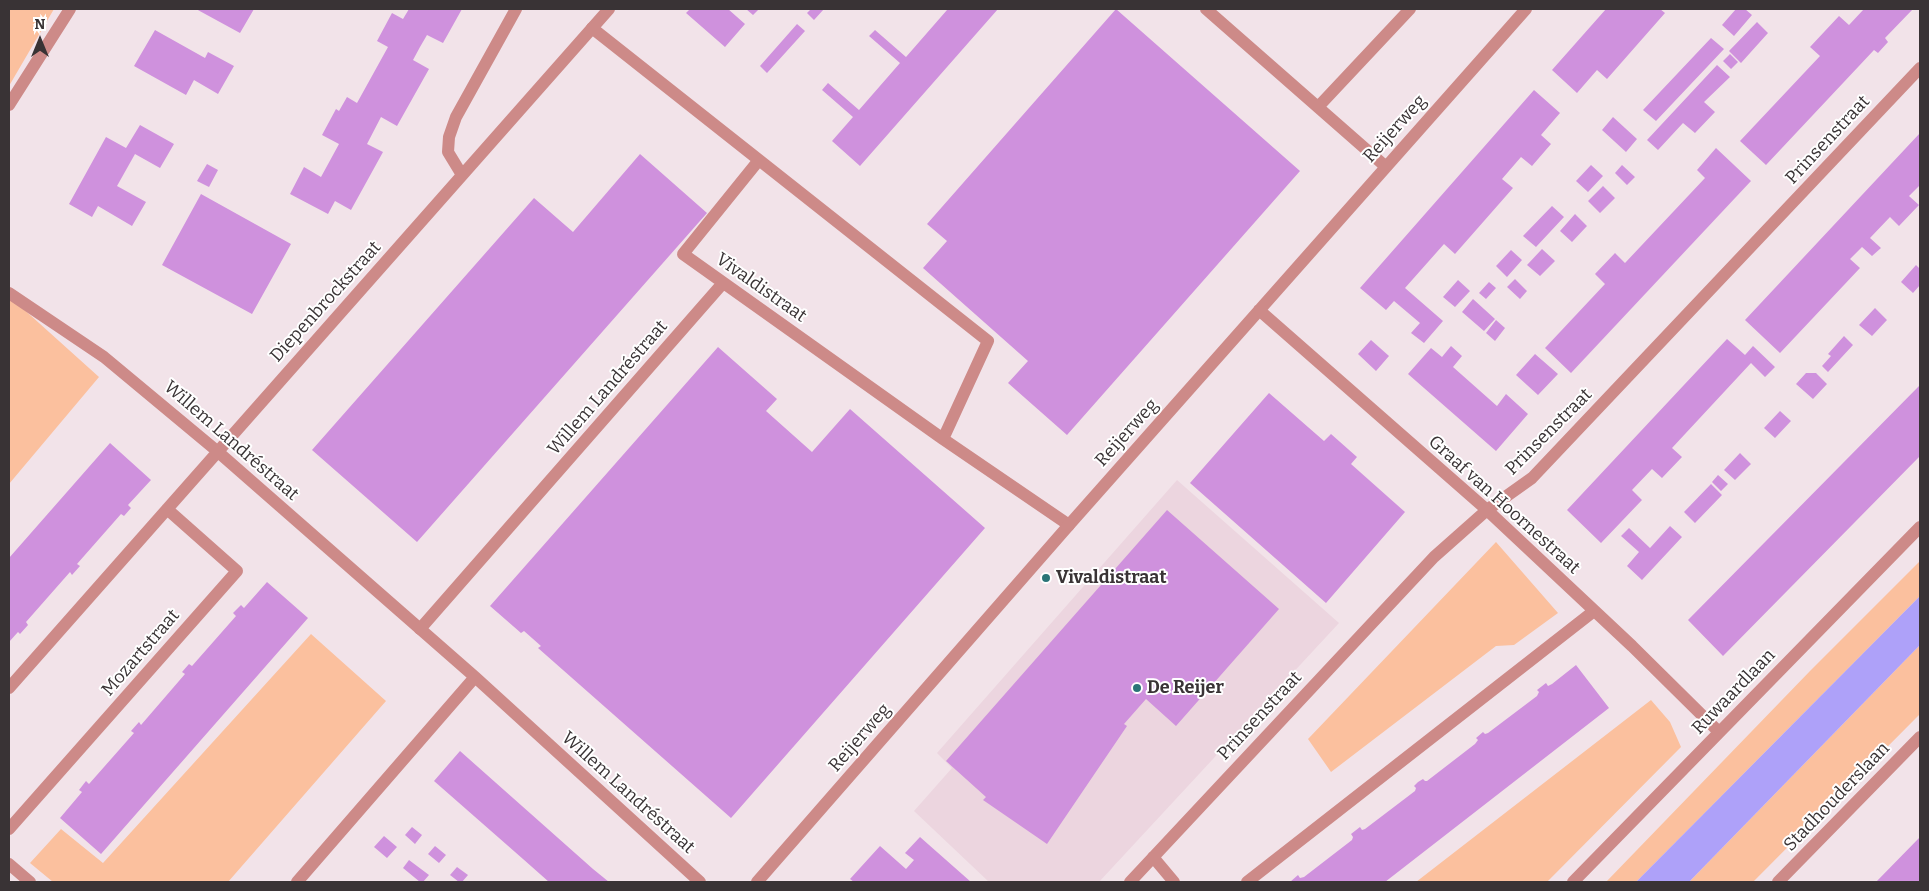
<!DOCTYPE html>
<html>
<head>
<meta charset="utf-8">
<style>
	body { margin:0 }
	#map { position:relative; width:1929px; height:891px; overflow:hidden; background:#f2e3e9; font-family:Bitter,serif }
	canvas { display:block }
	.frame { position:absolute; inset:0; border:10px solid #393335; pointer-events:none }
	.north { position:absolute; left:15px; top:15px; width:50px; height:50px; -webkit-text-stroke:4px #fff; paint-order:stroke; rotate:0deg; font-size:14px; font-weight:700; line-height:20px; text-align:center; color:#393335 }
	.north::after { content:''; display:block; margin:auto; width:18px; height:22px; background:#393335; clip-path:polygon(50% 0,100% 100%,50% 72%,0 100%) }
</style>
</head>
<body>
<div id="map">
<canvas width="1929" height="891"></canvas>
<div class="frame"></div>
<div class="north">N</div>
</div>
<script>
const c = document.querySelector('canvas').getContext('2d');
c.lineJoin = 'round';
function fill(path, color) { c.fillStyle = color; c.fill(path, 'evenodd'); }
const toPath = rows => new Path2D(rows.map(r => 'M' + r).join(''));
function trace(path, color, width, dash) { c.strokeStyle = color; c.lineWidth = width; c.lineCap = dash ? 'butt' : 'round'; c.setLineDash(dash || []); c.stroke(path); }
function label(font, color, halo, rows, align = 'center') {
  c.font = font + ' Bitter,serif'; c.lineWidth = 4; c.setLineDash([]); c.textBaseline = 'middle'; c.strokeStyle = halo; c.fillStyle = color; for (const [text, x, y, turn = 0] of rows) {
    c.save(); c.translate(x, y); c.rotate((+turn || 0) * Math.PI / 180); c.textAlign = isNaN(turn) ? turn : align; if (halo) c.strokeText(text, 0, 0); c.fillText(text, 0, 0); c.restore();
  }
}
const built = toPath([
	[1177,480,1339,623,1099,882,989,882,914,811,952,768,937,753]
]);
const green = toPath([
	[9,9,54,9,9,86],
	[9,296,99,377,9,484],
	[1496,542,1558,613,1514,645,1496,646,1331,772,1308,739],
	[1920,561,1920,596,1636,882,1606,882,1810,671],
	[311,634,386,701,228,882,53,882,30,863,61,829,103,863],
	[1920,645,1920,714,1753,882,1689,882],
	[1651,700,1670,722,1681,747,1547,882,1416,882]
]);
const water = toPath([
	[1920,596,1920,645,1689,882,1636,882]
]);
const building = toPath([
	[196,9,254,9,240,33],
	[409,9,462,9,443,43,427,35,420,47,413,60,429,69,397,126,381,117,367,144,383,152,351,210,335,201,328,214,290,194,304,167,321,177,339,144,322,135,336,109,339,111,347,97,357,103,388,47,377,41,392,13,403,19],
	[690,9,728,9,745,24,725,47,686,13],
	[746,9,759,9,753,15],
	[811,9,824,9,814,20,807,13],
	[945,9,998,9,860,166,832,141,853,117,822,90,828,83,859,110,900,63,869,36,875,30,906,57,947,10],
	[1116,9,1300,171,1067,435,1008,383,1028,361,923,268,947,241,927,224],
	[1606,9,1660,9,1665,13,1607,79,1597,70,1577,93,1552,70],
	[1736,9,1745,9,1752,15,1734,36,1722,25],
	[1864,9,1913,9,1885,38,1888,42,1878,53,1874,50,1766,165,1740,141,1820,56,1810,47,1839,16,1849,25],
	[1757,22,1768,33,1741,63,1729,51],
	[797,24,805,31,767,73,760,66],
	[155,30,205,58,208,52,234,66,218,94,194,80,186,95,134,66],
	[1711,38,1724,49,1656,121,1643,110],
	[1730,54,1738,62,1731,69,1723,61],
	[1717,65,1730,77,1704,102,1715,112,1695,133,1683,123,1658,150,1647,140],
	[1534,90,1560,113,1541,135,1551,144,1532,166,1521,157,1502,179,1513,188,1455,254,1444,244,1405,288,1443,321,1424,343,1411,333,1420,323,1394,301,1386,310,1360,288],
	[1613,117,1637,139,1626,152,1602,130],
	[140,125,174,144,160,168,135,154,117,186,146,202,132,226,98,206,92,217,69,204,106,137,126,148],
	[1920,133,1920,185,1909,196,1919,205,1899,226,1890,217,1870,238,1881,248,1872,256,1862,247,1850,259,1860,268,1780,353,1745,320],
	[1716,148,1751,181,1571,373,1545,348,1605,284,1595,274,1615,253,1625,263,1705,178,1697,170],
	[640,154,707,213,417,542,312,450,534,198,573,232],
	[207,164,218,170,209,187,197,181],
	[1591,165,1603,176,1588,192,1576,181],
	[1622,165,1635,177,1627,185,1615,173],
	[1603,186,1615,198,1600,213,1588,201],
	[201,194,291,244,252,314,162,265],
	[1552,206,1564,217,1536,247,1523,236],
	[1575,214,1587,226,1572,242,1560,231],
	[1542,249,1555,261,1540,276,1527,265],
	[1511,250,1522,260,1507,277,1496,266],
	[1916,265,1920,269,1920,285,1913,293,1901,282],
	[1515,279,1527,291,1520,299,1507,287],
	[1458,280,1470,291,1455,307,1443,297],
	[1489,282,1496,288,1486,299,1479,293],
	[1473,299,1495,319,1484,331,1462,312],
	[1875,308,1887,320,1872,336,1859,325],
	[1496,320,1505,328,1495,341,1486,333],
	[1844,336,1853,345,1828,372,1822,366,1831,356,1828,354],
	[1727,339,1745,355,1753,346,1775,367,1765,377,1751,363,1672,448,1682,457,1662,478,1652,469,1632,490,1642,500,1601,543,1567,510],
	[1371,340,1389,356,1376,371,1358,354],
	[1451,346,1462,356,1453,367,1497,406,1506,394,1528,414,1496,451,1408,374,1431,348,1442,357],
	[718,347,777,399,766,411,812,452,850,409,985,528,731,818,538,648,541,646,524,631,521,633,490,606],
	[1535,354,1558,374,1538,395,1516,375],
	[1806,373,1816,373,1827,384,1813,399,1796,384],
	[1920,385,1920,456,1723,656,1688,620],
	[1269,393,1324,441,1331,434,1357,457,1351,464,1405,512,1326,603,1190,483],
	[1780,411,1791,421,1775,438,1764,428],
	[110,443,151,480,128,505,131,508,124,516,121,514,77,564,80,566,72,575,70,572,26,622,28,625,20,634,18,632,9,642,9,558],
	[1740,453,1751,464,1735,480,1724,470],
	[1718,475,1728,484,1721,491,1712,482],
	[1711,484,1722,495,1695,523,1684,512],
	[1167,510,1279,609,1176,726,1146,699,1124,724,1127,726,1047,844,983,800,986,797,946,761],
	[1670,526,1682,537,1642,580,1627,566,1639,552,1621,536,1629,528,1650,548],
	[267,582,308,618,101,854,60,818,82,792,79,790,86,781,89,784,134,733,131,731,139,722,141,725,185,674,182,672,189,664,192,666,236,616,233,613,241,605,244,608],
	[1576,665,1609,708,1385,882,1290,882,1298,875,1300,878,1304,877,1352,840,1353,837,1351,834,1360,827,1362,830,1365,829,1415,791,1416,788,1414,786,1418,782,1423,779,1425,781,1427,781,1475,744,1478,740,1476,738,1483,732,1485,734,1488,733,1537,696,1539,692,1537,690,1546,683,1548,686,1552,684],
	[460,751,593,869,609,882,549,882,523,859,434,781],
	[412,827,422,835,415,844,405,835],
	[384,836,397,847,387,858,374,847],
	[920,837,971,882,854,882,850,879,880,846,906,869,914,860,905,853],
	[1920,837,1920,882,1876,882],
	[435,846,446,855,439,863,428,854],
	[409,860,429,875,423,882,420,882,403,868],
	[457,867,468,875,462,882,459,882,450,875]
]);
const pedestrian = toPath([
	[592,28,988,341,943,439,1069,525],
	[759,160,683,254,943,439],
	[420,629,723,283]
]);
const minor = toPath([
	[1206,9,1385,166],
	[1318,107,1410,9],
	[462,175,448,152,449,137,456,117,516,9],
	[9,293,104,357,217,451,475,677,700,882],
	[1259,310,1487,510,1632,646,1719,732],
	[9,688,609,9],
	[9,829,237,571,167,509],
	[1153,857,1174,882],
	[9,864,30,882],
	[297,882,475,677],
	[757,882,1069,525,1526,9],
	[1130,882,1434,557,1487,510,1532,478,1920,68],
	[1247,882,1594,611],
	[1573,882,1920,527],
	[1778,882,1920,737]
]);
const tertiary = toPath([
	[9,105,70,9]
]);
const markers = [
	[1046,578,5,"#2a7477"],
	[1137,688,5,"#2a7477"]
];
const streetNames = [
	["Reijerweg",1395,129,-48],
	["Prinsenstraat",1828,140,-47],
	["Vivaldistraat",761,288,35],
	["Diepenbrockstraat",326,302,-48],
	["Willem Landréstraat",608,388,-49],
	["Prinsenstraat",1549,432,-45],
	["Reijerweg",1127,433,-48],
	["Willem Landréstraat",231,441,41],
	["Graaf van Hoornestraat",1504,505,42],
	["Mozartstraat",141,653,-49],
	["Ruwaardlaan",1734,692,-46],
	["Prinsenstraat",1260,716,-47],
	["Reijerweg",860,738,-49],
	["Willem Landréstraat",628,793,42],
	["Stadhouderslaan",1837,797,-46]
];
const poiNames = [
	["Vivaldistraat",1056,578],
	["De Reijer",1147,688]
];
fill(built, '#ecd5df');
fill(green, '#fbc09e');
fill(water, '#aea1f9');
fill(building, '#cf91dd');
trace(pedestrian, '#cd8a88', 12);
trace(minor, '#cd8a88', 12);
trace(tertiary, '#cd8a88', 12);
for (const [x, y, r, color] of markers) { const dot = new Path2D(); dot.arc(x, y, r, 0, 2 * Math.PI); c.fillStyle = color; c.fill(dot); trace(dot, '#fff', 2); }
label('18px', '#393335', '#fff', streetNames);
label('bold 18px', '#393335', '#fff', poiNames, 'left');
</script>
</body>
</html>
